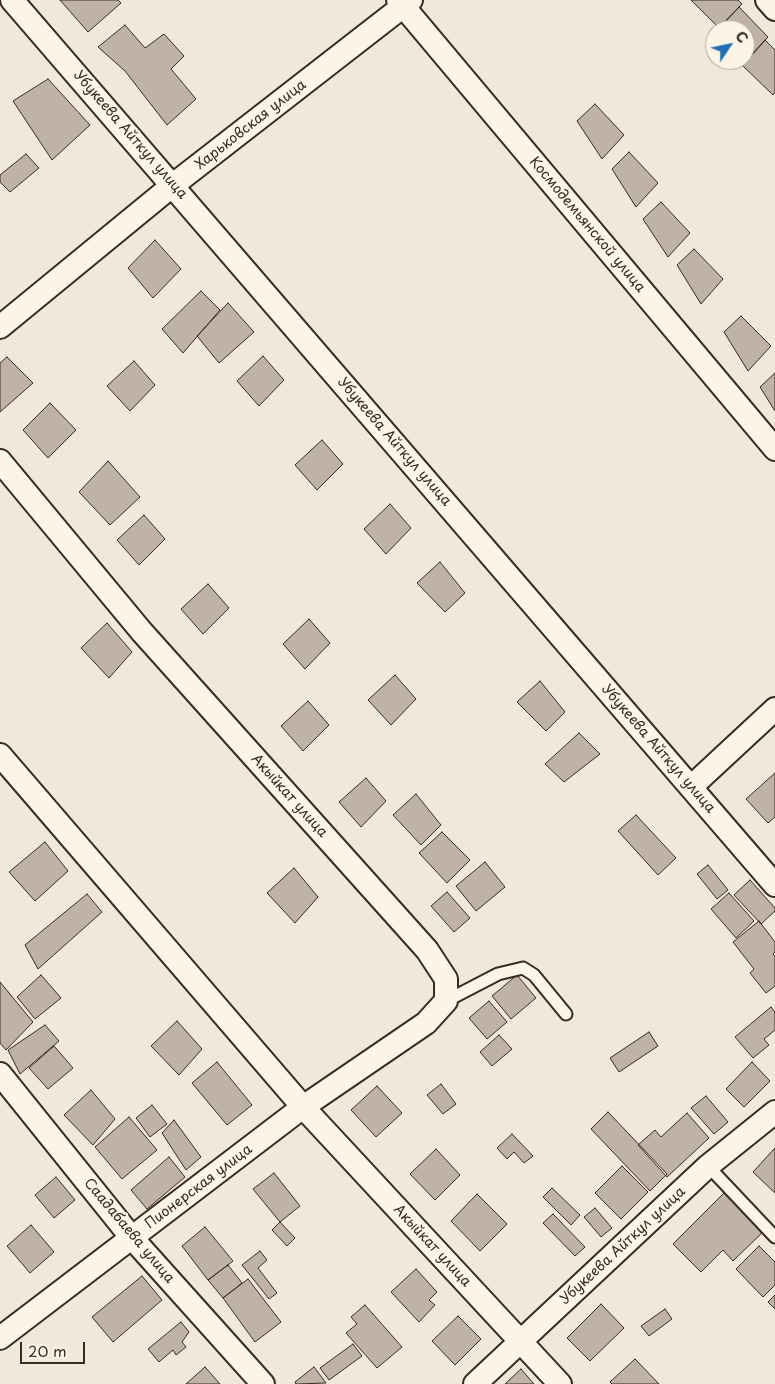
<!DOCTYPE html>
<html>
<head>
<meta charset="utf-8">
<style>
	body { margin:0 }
	#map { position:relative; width:775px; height:1384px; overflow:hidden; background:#f0e9d9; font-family:"Playpen Sans",sans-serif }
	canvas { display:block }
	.north { position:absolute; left:705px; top:20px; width:50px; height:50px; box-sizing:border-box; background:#fcf5e5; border:1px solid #afa495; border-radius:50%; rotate:56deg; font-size:14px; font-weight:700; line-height:20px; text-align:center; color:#3b2a1e }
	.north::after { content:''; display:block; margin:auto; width:18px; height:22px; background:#1f6fb2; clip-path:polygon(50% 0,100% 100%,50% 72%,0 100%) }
	.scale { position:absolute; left:20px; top:1342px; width:65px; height:22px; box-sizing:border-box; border:2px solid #3b2a1e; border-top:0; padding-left:6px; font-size:15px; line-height:18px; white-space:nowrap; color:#3b2a1e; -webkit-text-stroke:4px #fcf5e5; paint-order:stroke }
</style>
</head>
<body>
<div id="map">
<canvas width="775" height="1384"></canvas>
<div class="north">С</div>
<div class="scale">20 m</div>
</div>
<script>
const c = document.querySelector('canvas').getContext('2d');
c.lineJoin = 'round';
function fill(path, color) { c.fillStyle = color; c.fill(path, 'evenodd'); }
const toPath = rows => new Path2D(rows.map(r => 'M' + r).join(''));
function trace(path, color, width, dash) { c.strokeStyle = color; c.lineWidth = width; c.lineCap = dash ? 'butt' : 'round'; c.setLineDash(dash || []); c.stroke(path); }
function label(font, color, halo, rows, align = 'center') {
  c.font = font + ' "Playpen Sans",sans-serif'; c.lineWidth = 4.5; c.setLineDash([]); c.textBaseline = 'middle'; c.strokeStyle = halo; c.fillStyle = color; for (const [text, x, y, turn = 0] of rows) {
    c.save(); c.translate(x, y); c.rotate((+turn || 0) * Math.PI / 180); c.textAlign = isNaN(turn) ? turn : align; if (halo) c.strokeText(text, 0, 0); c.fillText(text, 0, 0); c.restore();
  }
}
const building = toPath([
	[60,0,118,0,121,3,88,32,60,0],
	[691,0,738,0,742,4,719,28,691,0],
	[739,7,768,37,746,62,745,30,717,30,739,7],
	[125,25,145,48,164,34,184,56,171,69,196,99,167,125,125,71,98,47,125,25],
	[765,40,775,50,775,92,773,95,742,65,765,40],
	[48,79,90,125,52,160,13,101,48,79],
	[595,104,624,135,602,159,577,121,595,104],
	[629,152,658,183,636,207,612,169,629,152],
	[26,154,39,168,10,192,0,182,0,175,26,154],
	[661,202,690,233,668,257,643,219,661,202],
	[155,240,181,269,153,298,128,268,155,240],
	[694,249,723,279,701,304,677,265,694,249],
	[201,291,220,310,183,353,162,329,201,291],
	[228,303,254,332,219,363,197,336,228,303],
	[741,316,771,346,748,371,724,332,741,316],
	[263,356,284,380,259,406,237,381,263,356],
	[7,357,33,383,0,412,0,363,7,357],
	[134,361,155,385,130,411,107,386,134,361],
	[775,373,775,411,760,387,775,373],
	[50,403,76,430,48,458,23,430,50,403],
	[322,440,343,464,317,490,295,465,322,440],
	[108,461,140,497,110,525,79,492,108,461],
	[390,504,411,528,386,554,364,529,390,504],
	[144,515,165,539,139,565,117,540,144,515],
	[440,562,465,593,445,612,417,583,440,562],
	[208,584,229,608,203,634,181,609,208,584],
	[309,619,330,643,305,669,283,644,309,619],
	[107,623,132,652,109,678,81,648,107,623],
	[395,675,416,699,391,725,368,700,395,675],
	[540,681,565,712,546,731,517,702,540,681],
	[308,701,329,725,303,751,281,726,308,701],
	[579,733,600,754,564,782,545,764,579,733],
	[775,773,775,817,768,823,746,799,775,773],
	[366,778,386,801,361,827,339,802,366,778],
	[416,794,441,825,421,845,393,815,416,794],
	[636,815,676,858,658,875,618,831,636,815],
	[442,832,470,860,447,883,419,853,442,832],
	[45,842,68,871,35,901,9,872,45,842],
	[485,862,505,887,476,911,456,886,485,862],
	[708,865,728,890,717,899,697,874,708,865],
	[294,868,318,897,295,923,267,893,294,868],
	[750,880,775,908,775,911,761,924,734,895,750,880],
	[447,892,470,918,454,932,431,906,447,892],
	[729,893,754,921,736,938,711,909,729,893],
	[87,894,102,912,38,969,25,945,87,894],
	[759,921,775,942,775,952,773,954,775,956,775,986,766,993,750,973,754,969,733,942,759,921],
	[41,975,61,998,35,1019,17,997,41,975],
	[517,975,536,998,511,1019,492,996,517,975],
	[0,982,33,1022,6,1050,0,1043,0,982],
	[489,1001,507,1022,487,1039,469,1018,489,1001],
	[771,1007,775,1012,775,1030,764,1039,769,1045,753,1058,735,1037,771,1007],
	[177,1021,202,1049,179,1075,151,1046,177,1021],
	[45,1025,59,1041,20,1074,8,1050,45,1025],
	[649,1032,658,1046,619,1072,610,1058,649,1032],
	[499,1035,512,1049,492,1066,480,1052,499,1035],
	[54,1046,73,1068,48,1089,29,1068,54,1046],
	[217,1062,252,1105,227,1125,192,1083,217,1062],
	[752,1062,770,1081,744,1107,726,1089,752,1062],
	[441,1084,456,1104,443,1114,427,1095,441,1084],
	[377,1086,402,1113,376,1137,351,1110,377,1086],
	[91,1090,115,1119,93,1145,64,1115,91,1090],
	[706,1096,728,1122,714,1134,691,1108,706,1096],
	[152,1105,167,1124,150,1137,136,1118,152,1105],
	[608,1112,667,1174,650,1191,591,1129,608,1112],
	[687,1113,709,1138,667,1177,638,1145,655,1130,661,1137,687,1113],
	[129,1117,157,1150,122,1179,95,1147,129,1117],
	[174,1120,201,1157,186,1170,162,1133,174,1120],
	[512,1134,533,1156,524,1163,514,1152,507,1159,497,1148,512,1134],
	[775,1148,775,1193,753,1172,775,1148],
	[436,1149,460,1175,435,1200,410,1174,436,1149],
	[169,1157,185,1177,147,1209,131,1190,169,1157],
	[622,1166,648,1192,621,1219,595,1193,622,1166],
	[274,1173,300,1206,280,1222,253,1189,274,1173],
	[56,1177,75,1200,54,1218,35,1195,56,1177],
	[552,1188,580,1215,571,1225,543,1197,552,1188],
	[727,1190,766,1229,733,1261,723,1250,701,1272,673,1244,727,1190],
	[477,1194,507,1224,480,1251,451,1221,477,1194],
	[595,1208,612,1228,601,1237,584,1217,595,1208],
	[553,1214,585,1247,575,1256,543,1223,553,1214],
	[280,1222,295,1238,287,1246,272,1230,280,1222],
	[31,1225,54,1252,30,1273,7,1246,31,1225],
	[205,1227,233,1261,208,1280,182,1246,205,1227],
	[759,1246,775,1262,775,1285,763,1297,736,1269,759,1246],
	[260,1251,267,1260,258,1268,277,1293,269,1299,242,1265,260,1251],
	[228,1265,242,1283,223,1298,208,1280,228,1265],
	[416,1269,437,1292,429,1300,435,1305,419,1322,391,1292,416,1269],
	[142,1276,162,1300,113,1342,92,1317,142,1276],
	[248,1279,281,1322,255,1342,223,1298,248,1279],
	[775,1295,775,1309,768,1302,775,1295],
	[601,1304,624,1328,590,1361,567,1338,601,1304],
	[365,1305,402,1347,377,1368,346,1333,357,1324,351,1317,365,1305],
	[665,1309,672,1319,649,1336,641,1326,665,1309],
	[458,1316,481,1339,455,1365,432,1341,458,1316],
	[181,1322,189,1332,182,1342,186,1347,176,1355,173,1350,159,1362,148,1349,181,1322],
	[353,1344,362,1356,329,1380,320,1368,353,1344],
	[635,1359,659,1384,612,1384,610,1382,635,1359],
	[205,1367,220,1384,186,1384,205,1367],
	[314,1367,326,1383,296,1384,295,1382,314,1367],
	[521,1369,534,1384,505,1384,521,1369]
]);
const lane = toPath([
	[446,1001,498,974,523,968,534,975,566,1014],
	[708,1166,775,1237]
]);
const street = toPath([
	[12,0,775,885],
	[398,0,775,449],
	[767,0,775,9],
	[0,327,173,185,411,0],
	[0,461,142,632,427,950,446,979,446,1001,426,1023,303,1107,0,1338],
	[0,755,303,1107,560,1384],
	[691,787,775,709],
	[0,1074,132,1238,263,1384],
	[475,1384,708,1166,775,1112]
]);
const streetNames = [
	["Харьковская улица",251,125,-38],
	["Убукеева Айткул улица",130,135,49],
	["Космодемьянской улица",587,225,50],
	["Убукеева Айткул улица",394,442,49],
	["Убукеева Айткул улица",658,749,49],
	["Акыйкат улица",289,796,48],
	["Пионерская улица",199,1187,-37],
	["Саадабаева улица",129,1231,50],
	["Акыйкат улица",432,1246,47],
	["Убукеева Айткул улица",623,1246,-43]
];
fill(building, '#beb3a4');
trace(building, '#3b2a1e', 1);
trace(lane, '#3b2a1e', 15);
trace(street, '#3b2a1e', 26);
trace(lane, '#fcf5e5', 11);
trace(street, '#fcf5e5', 22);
label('14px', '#3b2a1e', '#fcf5e5', streetNames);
</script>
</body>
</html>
